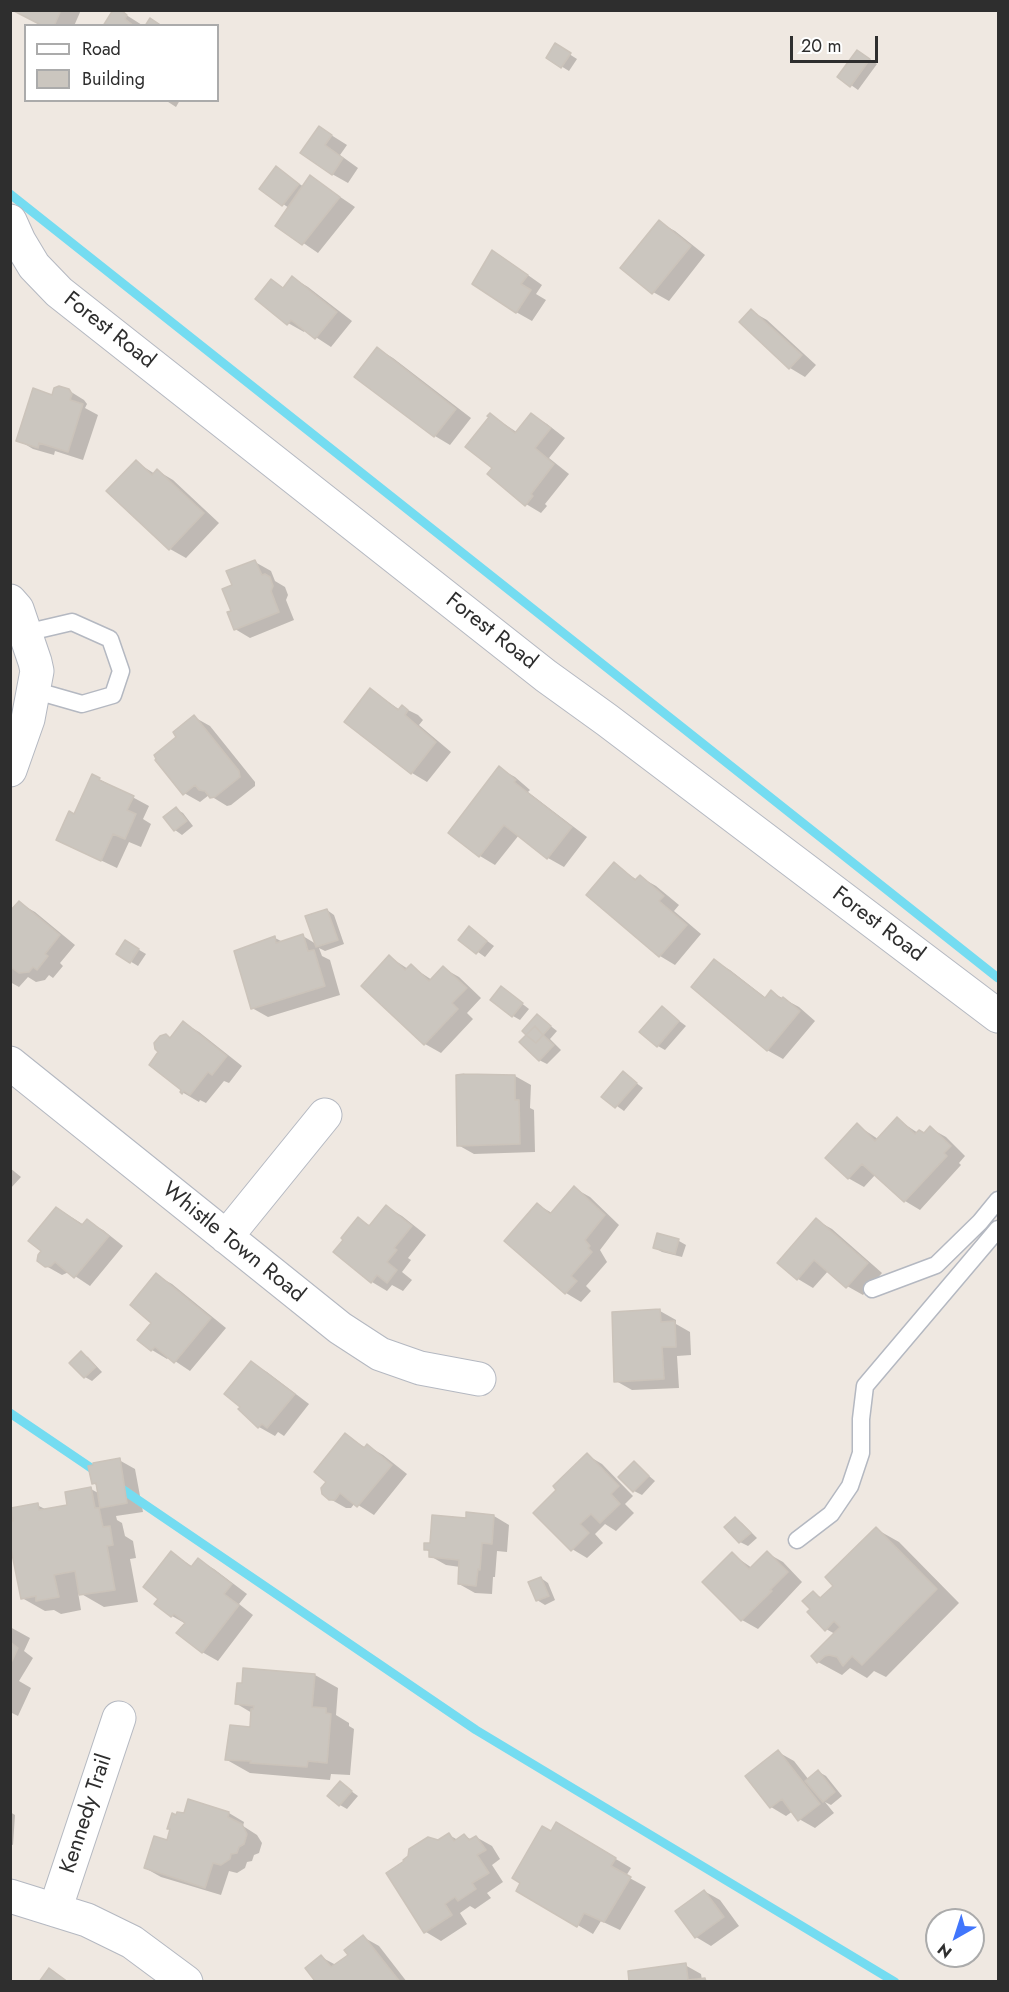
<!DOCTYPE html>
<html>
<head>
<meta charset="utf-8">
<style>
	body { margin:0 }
	#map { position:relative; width:1009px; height:1992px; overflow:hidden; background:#efe8e1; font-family:Jost,sans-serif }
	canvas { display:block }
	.frame { position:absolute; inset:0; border:12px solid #2e2e2e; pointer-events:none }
	.legend { position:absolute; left:24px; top:24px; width:195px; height:78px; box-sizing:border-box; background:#fff; border:2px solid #ababab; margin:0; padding:8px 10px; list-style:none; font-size:18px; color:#2e2e2e }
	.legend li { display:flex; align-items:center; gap:12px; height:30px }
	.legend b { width:30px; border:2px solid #ababab }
	.north { position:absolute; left:925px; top:1908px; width:60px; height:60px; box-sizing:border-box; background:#fff; border:2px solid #ababab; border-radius:50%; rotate:219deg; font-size:16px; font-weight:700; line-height:24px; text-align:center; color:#2e2e2e }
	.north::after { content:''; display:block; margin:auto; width:21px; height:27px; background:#4176fc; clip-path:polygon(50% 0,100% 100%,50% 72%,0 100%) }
	.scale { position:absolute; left:790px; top:36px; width:88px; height:27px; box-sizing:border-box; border:3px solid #2e2e2e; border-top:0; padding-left:8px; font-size:18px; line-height:21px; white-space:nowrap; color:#2e2e2e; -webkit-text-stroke:4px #fff; paint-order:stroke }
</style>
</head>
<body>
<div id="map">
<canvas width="1009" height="1992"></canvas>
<div class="frame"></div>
<ul class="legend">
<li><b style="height:8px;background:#fff"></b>Road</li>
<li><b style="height:16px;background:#cbc6bf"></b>Building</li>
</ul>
<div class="north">N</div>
<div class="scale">20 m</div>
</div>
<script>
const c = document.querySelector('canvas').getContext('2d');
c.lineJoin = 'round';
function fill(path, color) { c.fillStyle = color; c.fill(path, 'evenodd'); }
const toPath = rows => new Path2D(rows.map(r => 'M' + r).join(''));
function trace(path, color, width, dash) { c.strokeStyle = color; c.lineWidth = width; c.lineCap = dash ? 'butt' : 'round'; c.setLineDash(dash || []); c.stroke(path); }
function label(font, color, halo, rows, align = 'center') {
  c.font = font + ' Jost,sans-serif'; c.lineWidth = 4.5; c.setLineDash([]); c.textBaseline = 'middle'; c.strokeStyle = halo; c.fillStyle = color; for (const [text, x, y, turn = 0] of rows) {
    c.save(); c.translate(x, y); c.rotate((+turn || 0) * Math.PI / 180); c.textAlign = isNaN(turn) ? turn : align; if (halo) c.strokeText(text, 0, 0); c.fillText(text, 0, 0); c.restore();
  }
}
const shadow = toPath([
	[13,10,81,10,74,26,43,26],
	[118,10,131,18,142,25,105,26],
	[555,45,577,59,569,71,548,58],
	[865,56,877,64,858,90,851,85],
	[165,100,180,100,176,107],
	[320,128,347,145,340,155,358,168,348,183,332,174],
	[276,168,304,187,311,177,355,207,318,253,277,225,289,208,261,189],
	[659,222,675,231,705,255,669,301,653,292],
	[508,261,542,285,536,294,546,300,532,321,516,312],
	[293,278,308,287,352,321,331,347,305,330,304,332,288,323,271,281,284,288],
	[751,311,767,320,816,365,805,377,790,368],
	[378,349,393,358,471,418,450,445,435,436],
	[68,390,84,400,87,404,85,408,98,415,83,460,55,451,54,455,33,449,18,440,53,396],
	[491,415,518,433,532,415,547,424,565,438,549,458,569,474,545,504,547,506,541,513,526,504,494,468],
	[136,462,155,474,158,471,173,480,219,523,186,558,170,549,108,491],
	[255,562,271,571,275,581,285,587,288,595,286,600,294,620,250,638,235,629,233,612,234,586],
	[371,690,400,710,402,707,418,715,423,720,419,725,451,752,427,782,412,773],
	[194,717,210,726,255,782,255,786,231,805,227,806,209,795,200,802,184,793,178,737],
	[499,768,515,777,530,790,528,792,587,837,564,867,548,858,519,835,495,865,480,856],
	[99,779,149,806,143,819,151,824,141,847,129,842,117,868,58,840],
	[176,809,183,813,193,826,182,835,175,830],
	[614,864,637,880,640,877,656,886,679,905,674,911,701,934,675,965,660,956],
	[19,903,35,912,75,945,60,963,63,966,53,978,49,975,45,980,36,982,28,977,19,987,10,982,10,913],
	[327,910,334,915,344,944,325,951,319,948,322,956,330,960,340,995,268,1017,252,1008,275,938,283,942,303,936,316,944],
	[470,928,494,946,485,957,461,940],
	[126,942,146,954,138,966,118,954],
	[390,957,408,969,411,966,432,980,443,968,459,977,481,998,467,1013,473,1019,441,1053,425,1044],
	[714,961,730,970,766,998,771,992,799,1007,815,1021,783,1059,767,1050],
	[502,988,529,1009,520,1020,513,1016],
	[662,1008,686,1026,665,1050,658,1046],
	[538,1016,557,1031,550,1039,561,1050,547,1064,539,1060,528,1035],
	[184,1023,199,1032,242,1066,229,1083,224,1081,206,1103,200,1100,199,1102,182,1092,183,1090,161,1051],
	[623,1073,643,1088,624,1111,603,1096],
	[515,1076,531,1085,530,1108,534,1110,535,1152,474,1154,458,1145],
	[897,1119,918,1133,925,1134,930,1128,946,1137,965,1156,959,1163,961,1165,920,1210,905,1201,876,1174,864,1187,848,1178,857,1125,878,1139],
	[10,1168,21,1177,10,1189],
	[574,1188,590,1197,619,1225,600,1250,607,1262,586,1286,591,1291,581,1302,566,1293,538,1205,552,1213],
	[387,1207,402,1216,426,1235,408,1258,411,1260,402,1272,412,1280,403,1291,392,1285,387,1291,372,1282,358,1219,371,1226],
	[57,1208,84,1225,87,1221,103,1230,123,1246,90,1286,69,1272,62,1275,46,1266,43,1251],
	[816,1220,832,1229,882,1273,863,1295,847,1286,829,1270,813,1288,798,1279],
	[658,1235,679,1241,686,1245,682,1257,662,1252,655,1248],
	[156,1275,172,1284,226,1328,190,1371,169,1357,167,1359,152,1350],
	[660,1311,676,1320,676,1324,690,1332,691,1355,677,1356,679,1388,632,1390,616,1381],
	[81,1353,88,1357,102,1372,92,1381,85,1377],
	[251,1363,267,1372,309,1404,284,1436,278,1432,275,1436,259,1427,240,1409],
	[346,1435,366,1448,368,1446,383,1455,407,1474,374,1515,355,1503,351,1508,346,1508,330,1499,328,1481],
	[587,1455,602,1464,633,1496,625,1504,634,1513,616,1531,605,1524,595,1534,603,1543,587,1558,572,1549,559,1490],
	[119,1460,135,1469,143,1512,116,1516,117,1520,122,1523,125,1536,133,1541,136,1558,130,1559,138,1602,104,1607,78,1592,81,1610,61,1614,54,1610,45,1611,22,1598,37,1505,47,1510,69,1506,91,1489,100,1494,98,1486,93,1483],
	[634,1463,655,1481,642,1495,634,1491],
	[494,1516,509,1525,507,1552,497,1551,495,1577,493,1577,492,1594,475,1593,459,1584,460,1567,446,1565,430,1556,430,1552,425,1549],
	[735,1518,742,1523,757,1538,748,1546,740,1542,726,1527],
	[876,1529,899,1542,959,1603,886,1677,874,1671,867,1678,850,1668,842,1675,818,1662,835,1634,826,1629,812,1609,813,1593,822,1598,835,1586],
	[172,1553,193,1567,198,1560,214,1569,247,1594,239,1604,253,1615,218,1661,202,1652,186,1624,172,1616],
	[767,1553,783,1562,802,1582,758,1629,742,1620,705,1582,732,1554,752,1568],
	[541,1578,548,1583,555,1600,545,1605,537,1600],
	[10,1627,30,1638,24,1651,33,1658,19,1681,31,1688,18,1716,10,1712],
	[315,1675,338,1688,336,1715,349,1723,349,1726,354,1729,350,1775,331,1774,330,1780,250,1773,227,1760,251,1729,252,1713,237,1704],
	[778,1752,794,1761,809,1780,819,1772,826,1776,842,1796,831,1805,825,1802,834,1813,815,1828,799,1819,793,1811,786,1816,771,1807],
	[340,1783,358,1796,347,1809,340,1805],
	[10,1812,15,1815,13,1845,10,1844],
	[229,1813,244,1822,243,1826,257,1835,262,1843,259,1853,254,1855,252,1861,247,1862,245,1868,237,1873,229,1871,221,1895,161,1877,145,1868,168,1842],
	[552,1833,572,1833,631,1868,626,1876,646,1887,620,1930,601,1921,593,1934,518,1890],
	[449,1835,458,1840,465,1836,472,1840,476,1837,492,1846,500,1859,492,1865,503,1882,487,1893,491,1898,475,1909,470,1906,460,1913,467,1924,441,1941,426,1932,438,1842],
	[704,1891,720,1900,739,1926,711,1946,696,1937],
	[363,1937,379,1946,407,1982,316,1982,321,1957,336,1965,350,1955],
	[685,1965,701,1974,702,1980,708,1982,631,1982]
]);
const stream = toPath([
	[10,194,998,978],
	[10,1413,97,1472],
	[116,1485,476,1730,895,1982]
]);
const building = toPath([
	[12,10,61,10,54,26,43,26,12,10],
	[113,10,121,10,127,15,125,19,134,26,103,26,113,10],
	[150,18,162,26,145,26,150,18],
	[555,43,571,53,561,68,546,58,555,43],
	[857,50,870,59,850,87,837,77,857,50],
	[319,126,332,135,325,145,343,158,332,175,300,153,319,126],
	[276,166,299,184,282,206,259,189,276,166],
	[310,175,340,197,302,245,275,226,310,175],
	[659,220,691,246,652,294,620,268,659,220],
	[492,250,528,275,521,284,531,290,516,313,472,284,492,250],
	[292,276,337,312,315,339,291,320,287,325,255,299,271,279,283,288,292,276],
	[751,309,802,355,789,369,739,322,751,309],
	[377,347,456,409,434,437,354,377,377,347],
	[59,386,69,389,72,394,70,400,83,404,68,452,39,443,38,448,16,441,33,388,52,395,54,388,59,386],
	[490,413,515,433,531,413,551,428,535,448,554,464,531,494,533,496,525,506,487,474,492,468,465,447,489,417,487,416,490,413],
	[136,460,152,475,157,469,204,513,169,550,106,491,136,460],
	[255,560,262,575,265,574,270,577,273,586,271,591,279,612,234,630,227,612,231,611,222,589,232,585,226,571,255,560],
	[370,688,398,710,402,705,408,710,405,715,436,742,411,774,344,722,370,688],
	[194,715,239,771,240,777,215,797,210,798,205,791,199,790,195,785,183,795,155,760,156,759,154,755,176,737,173,732,194,715],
	[499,766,516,780,514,782,572,827,547,859,504,825,479,857,448,833,499,766],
	[92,774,100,778,99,780,134,796,127,810,136,814,125,839,113,834,101,861,56,840,69,811,74,814,92,774],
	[176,807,187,821,174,831,163,817,176,807],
	[614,862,635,880,640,875,664,896,659,901,687,925,659,957,586,895,614,862],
	[19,901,60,935,45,954,48,956,37,970,33,967,29,972,19,973,12,968,10,970,10,911,19,901],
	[327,909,338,940,316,947,305,916,327,909],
	[469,926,487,941,476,954,458,940,469,926],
	[303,934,308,951,314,950,325,986,251,1009,234,951,275,936,276,943,303,934],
	[125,940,139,949,130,963,116,954,125,940],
	[389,955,405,970,411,964,429,981,443,966,467,988,452,1003,458,1009,424,1045,361,986,389,955],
	[714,959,765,998,771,990,781,999,783,997,800,1011,767,1051,691,987,714,959],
	[501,986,523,1003,512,1017,490,1000,501,986],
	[662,1006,679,1021,657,1047,639,1032,662,1006],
	[537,1014,551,1026,543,1035,535,1026,526,1035,522,1031,537,1014],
	[183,1021,227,1056,212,1075,208,1072,190,1095,184,1091,182,1094,180,1092,181,1090,149,1065,158,1052,155,1049,154,1043,160,1036,166,1034,170,1038,183,1021],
	[535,1026,543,1035,536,1043,526,1035,535,1026],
	[526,1035,536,1043,543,1035,554,1045,539,1061,519,1042,526,1035],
	[623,1071,637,1083,615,1108,601,1097,623,1071],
	[464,1074,515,1075,515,1100,519,1100,520,1144,457,1146,456,1075,464,1074],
	[897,1117,915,1134,919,1130,924,1133,930,1126,951,1146,944,1153,947,1156,904,1202,862,1164,848,1179,825,1158,857,1123,875,1141,897,1117],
	[574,1186,605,1215,585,1240,590,1246,588,1248,592,1252,571,1276,577,1281,565,1294,504,1241,537,1203,550,1214,574,1186],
	[386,1205,412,1226,394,1248,397,1250,387,1262,397,1270,387,1283,377,1275,371,1283,333,1252,343,1240,341,1238,358,1217,369,1226,386,1205],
	[56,1207,82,1225,87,1219,109,1236,74,1278,55,1262,51,1266,45,1267,37,1261,38,1255,41,1251,28,1241,56,1207],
	[816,1218,868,1263,846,1288,814,1260,797,1280,777,1263,816,1218],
	[657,1233,679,1239,675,1254,653,1248,657,1233],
	[156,1273,211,1318,174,1363,155,1347,151,1351,137,1340,151,1323,130,1305,156,1273],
	[660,1309,661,1322,675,1321,676,1347,662,1347,664,1379,614,1382,612,1312,660,1309],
	[81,1351,96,1367,84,1378,69,1363,81,1351],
	[251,1361,295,1394,267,1428,262,1424,258,1428,238,1409,240,1407,224,1394,251,1361],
	[345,1433,364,1448,367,1444,392,1465,357,1507,340,1493,335,1500,329,1500,322,1494,321,1488,326,1482,314,1472,345,1433],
	[587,1453,619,1486,611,1494,620,1504,600,1523,591,1514,580,1524,589,1533,571,1551,533,1513,556,1490,553,1486,587,1453],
	[120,1458,127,1503,100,1508,96,1483,92,1484,88,1466,93,1465,93,1463,120,1458],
	[634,1461,649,1476,633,1492,618,1477,634,1461],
	[91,1487,95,1508,99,1508,103,1527,110,1526,113,1545,107,1546,115,1590,79,1595,75,1571,54,1575,59,1597,36,1601,36,1596,21,1599,10,1544,10,1521,13,1521,11,1508,38,1503,39,1510,67,1505,65,1492,91,1487],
	[466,1512,494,1515,492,1544,482,1543,480,1570,478,1569,476,1586,458,1584,459,1560,429,1557,429,1550,424,1550,424,1543,430,1543,432,1515,466,1518,466,1512],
	[735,1517,751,1533,739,1543,724,1527,735,1517],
	[876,1527,937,1589,862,1665,852,1656,843,1666,837,1657,829,1655,825,1656,817,1663,811,1656,840,1627,834,1621,825,1631,807,1612,810,1609,802,1601,813,1591,820,1598,833,1586,825,1577,876,1527],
	[171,1551,191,1567,198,1558,232,1584,224,1594,239,1605,202,1653,176,1633,185,1623,174,1614,171,1617,154,1604,158,1599,143,1587,171,1551],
	[767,1551,788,1572,770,1590,772,1591,741,1621,702,1582,732,1552,749,1569,767,1551],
	[541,1577,549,1596,536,1601,528,1582,541,1577],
	[10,1642,18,1648,12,1661,10,1661,10,1642],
	[243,1668,315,1674,312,1707,326,1708,326,1713,331,1714,327,1763,308,1761,307,1767,250,1763,251,1761,225,1760,230,1725,250,1727,251,1709,253,1709,254,1706,235,1704,237,1683,242,1683,243,1668],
	[778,1750,820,1804,798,1821,782,1799,770,1808,745,1776,778,1750],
	[818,1770,835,1792,823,1802,805,1781,818,1770],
	[340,1781,352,1791,339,1806,327,1796,340,1781],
	[188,1799,229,1812,228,1817,242,1824,247,1834,244,1844,239,1847,237,1853,231,1854,230,1859,221,1865,213,1863,205,1888,144,1868,154,1836,167,1840,170,1829,167,1829,172,1813,176,1815,177,1812,184,1813,188,1799],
	[556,1822,616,1858,611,1866,631,1877,604,1922,584,1913,577,1927,516,1891,520,1883,512,1878,542,1826,551,1831,556,1822],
	[449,1833,454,1841,464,1834,469,1840,476,1836,486,1850,477,1855,489,1873,472,1883,476,1889,458,1901,455,1897,445,1904,452,1915,424,1933,386,1873,404,1861,403,1860,408,1856,409,1849,428,1837,438,1840,449,1833],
	[704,1890,724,1917,695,1938,675,1911,704,1890],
	[363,1935,400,1982,314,1982,315,1981,305,1968,321,1955,331,1967,348,1955,344,1950,363,1935],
	[686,1963,688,1980,705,1978,706,1982,629,1982,628,1971,686,1963],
	[49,1968,68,1982,39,1982,49,1968]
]);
const lane = toPath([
	[25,633,72,622,110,639,121,671,113,695,82,704,33,690],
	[872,1289,936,1265,980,1222,998,1200],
	[797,1540,831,1514,850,1486,861,1453,861,1419,865,1386,998,1229]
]);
const street = toPath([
	[10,221,19,241,34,266,59,292,546,676,607,720,998,1016],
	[10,601,17,609,35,662,37,671,28,719,10,770],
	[10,1063,340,1328,380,1354,420,1368,479,1379],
	[226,1237,325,1115],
	[10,1896,87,1920,132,1942,186,1982],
	[55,1910,119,1718]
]);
const streetNames = [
	["Forest Road",109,331,38],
	["Forest Road",491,632,38],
	["Forest Road",878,925,37],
	["Whistle Town Road",233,1243,39],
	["Kennedy Trail",87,1814,-72]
];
fill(shadow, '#0003');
trace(stream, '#74dcf1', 9);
fill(building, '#cbc6bf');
trace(building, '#cbc3ba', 1.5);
trace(lane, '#b4b8c1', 19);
trace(street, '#b4b8c1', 35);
trace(lane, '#fff', 16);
trace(street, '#fff', 33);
label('22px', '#2e2e2e', '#fff', streetNames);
</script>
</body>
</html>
